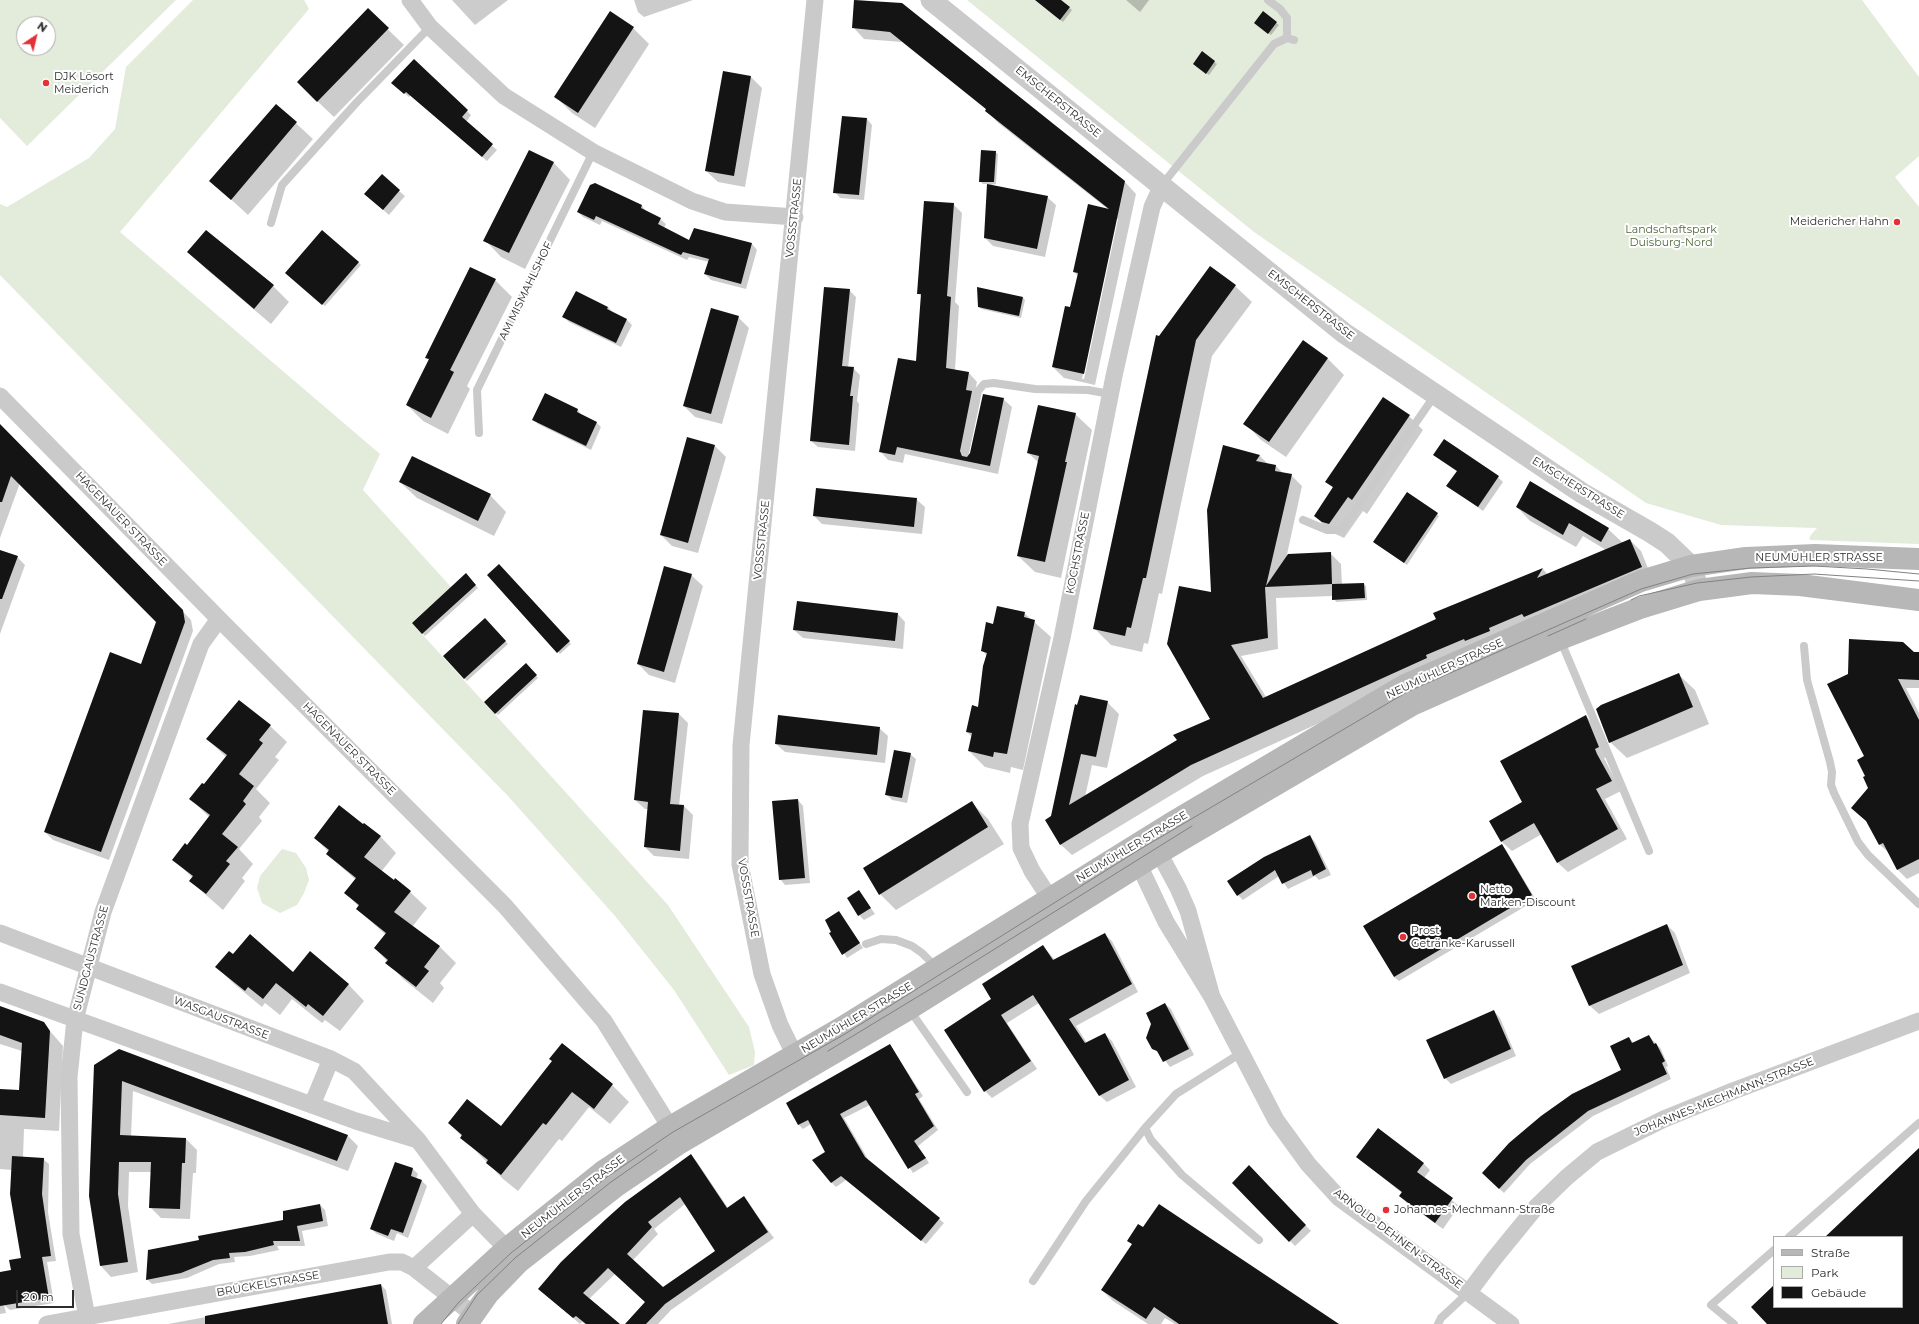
<!DOCTYPE html>
<html>
<head>
<meta charset="utf-8">
<style>
	body { margin:0 }
	#map { position:relative; width:1919px; height:1324px; overflow:hidden; background:#fff; font-family:Montserrat,sans-serif }
	canvas { display:block }
	.legend { position:absolute; left:1773px; top:1236px; width:130px; height:72px; box-sizing:border-box; background:#fff; border:1px solid #ababab; margin:0; padding:5px 7px; list-style:none; font-size:12px; color:#2d2d2d }
	.legend li { display:flex; align-items:center; gap:8px; height:20px }
	.legend b { width:20px; border:1px solid #ababab }
	.north { position:absolute; left:16px; top:16px; width:40px; height:40px; box-sizing:border-box; background:#fff; border:1px solid #ababab; border-radius:50%; rotate:35deg; font-size:11px; font-weight:700; line-height:16px; text-align:center; color:#2d2d2d }
	.north::after { content:''; display:block; margin:auto; width:14px; height:18px; background:#e33136; clip-path:polygon(50% 0,100% 100%,50% 72%,0 100%) }
	.scale { position:absolute; left:16px; top:1290px; width:58px; height:18px; box-sizing:border-box; border:2px solid #2d2d2d; border-top:0; padding-left:5px; font-size:12px; line-height:14px; white-space:nowrap; color:#2d2d2d; -webkit-text-stroke:3px #fff; paint-order:stroke }
</style>
</head>
<body>
<div id="map">
<canvas width="1919" height="1324"></canvas>
<ul class="legend">
<li><b style="height:5px;background:#b7b7b7"></b>Straße</li>
<li><b style="height:11px;background:#e3ebdb"></b>Park</li>
<li><b style="height:11px;background:#141414"></b>Gebäude</li>
</ul>
<div class="north">N</div>
<div class="scale">20 m</div>
</div>
<script>
const c = document.querySelector('canvas').getContext('2d');
c.lineJoin = 'round';
function fill(path, color) { c.fillStyle = color; c.fill(path, 'evenodd'); }
const toPath = rows => new Path2D(rows.map(r => 'M' + r).join(''));
function trace(path, color, width, dash) { c.strokeStyle = color; c.lineWidth = width; c.lineCap = dash ? 'butt' : 'round'; c.setLineDash(dash || []); c.stroke(path); }
function label(font, color, halo, rows, align = 'center') {
  c.font = font + ' Montserrat,sans-serif'; c.lineWidth = 4; c.setLineDash([]); c.textBaseline = 'middle'; c.strokeStyle = halo; c.fillStyle = color; for (const [text, x, y, turn = 0] of rows) {
    c.save(); c.translate(x, y); c.rotate((+turn || 0) * Math.PI / 180); c.textAlign = isNaN(turn) ? turn : align; if (halo) c.strokeText(text, 0, 0); c.fillText(text, 0, 0); c.restore();
  }
}
const green = toPath([
	[0,0,176,0,27,146,0,118],
	[24,24,48,24,48,48,24,48],
	[193,0,304,0,309,9,120,232,380,454,363,490,451,587,412,623,668,905,749,1027,755,1052,754,1065,729,1075,674,990,615,916,508,796,0,275,0,204,7,207,89,158,115,129,126,67],
	[967,0,1862,0,1919,77,1919,156,1895,177,1919,207,1919,544,1811,540,1809,539,1811,535,1817,528,1721,525,1646,503,1254,232],
	[282,849,296,853,306,868,309,880,304,893,297,905,280,913,262,903,257,888,260,876]
]);
const shadow = toPath([
	[452,0,508,0,475,25],
	[634,0,693,0,644,17,638,12],
	[855,0,902,4,1125,182,1136,194,1095,385,1064,378,1053,367,1071,308,1078,276,1074,272,1109,210,997,122,987,110,902,42,864,39,853,27],
	[1116,219,1118,219,1084,379,1082,379],
	[1052,0,1059,0,1072,10,1063,22,1048,10],
	[1126,0,1149,0,1140,12],
	[368,10,404,45,334,117,314,98],
	[1276,23,1279,25,1271,35,1257,25],
	[633,28,649,44,595,128,572,113,556,97],
	[1203,53,1217,64,1209,75,1196,66],
	[414,60,471,115,466,122,497,150,487,161,411,95,409,97,397,87],
	[751,77,762,88,745,187,718,182,706,171],
	[276,105,313,139,248,215,211,181],
	[867,119,872,125,864,200,840,198,835,192],
	[529,151,554,163,570,180,525,269,501,257,485,240],
	[995,152,998,154,996,184,990,185,1047,197,1056,205,1045,257,993,246,985,238,988,184,983,184,980,181],
	[399,191,405,196,389,215,371,199],
	[953,204,962,213,955,302,959,306,955,370,969,373,977,382,974,395,980,401,968,457,1003,399,1012,407,998,474,905,454,903,463,888,460,880,451,917,363,922,297,918,293],
	[642,206,647,212,660,219,666,224,664,228,689,241,695,230,752,244,757,250,746,289,711,280,705,274,709,262,689,257,687,260,602,221,600,225,583,217,578,212],
	[189,252,273,286,289,302,271,324,205,268],
	[358,262,361,265,325,306,289,276],
	[1210,268,1235,286,1252,302,1212,356,1162,594,1159,593,1148,644,1144,643,1142,652,1111,645,1094,628,1160,337],
	[495,280,512,297,467,386,470,389,448,434,423,421,407,405,429,360,426,357],
	[849,290,856,297,848,368,853,368,860,375,857,401,859,404,855,451,818,447,811,441],
	[1023,298,1025,300,1021,318,981,309,979,306],
	[608,307,613,313,627,320,632,325,621,347,569,322,564,317],
	[738,317,749,328,722,424,695,417,684,406],
	[1303,341,1328,359,1344,375,1286,457,1261,440,1245,423],
	[578,410,582,416,596,422,601,427,591,450,538,424,533,419],
	[1075,414,1092,430,1061,578,1035,572,1018,556,1039,463,1028,453],
	[1409,416,1423,430,1367,514,1363,511,1344,538,1329,531,1315,516,1334,489,1327,482],
	[8,434,191,620,193,631,109,860,53,840,45,832,141,665,157,622,20,483,0,538,0,435],
	[715,446,726,457,698,553,672,546,661,535],
	[1223,447,1260,456,1269,465,1276,466,1283,473,1291,475,1302,486,1286,559,1330,553,1341,564,1342,585,1364,584,1366,586,1367,600,1336,602,1333,596,1276,598,1278,649,1241,656,1266,697,1437,620,1434,614,1543,569,1548,575,1606,550,1583,536,1576,547,1530,521,1517,507,1608,529,1623,543,1630,540,1641,551,1652,578,1438,669,1203,776,1072,855,1060,844,1052,817,1076,706,1107,702,1119,714,1107,768,1092,765,1085,797,1212,719,1212,593],
	[1434,455,1498,477,1503,482,1483,511,1448,486,1458,472],
	[400,482,490,495,506,512,494,536,417,498],
	[916,499,925,507,922,534,822,524,814,516],
	[1437,514,1439,516,1407,565,1377,544],
	[0,551,17,557,25,565,0,634],
	[499,565,571,644,560,654,489,575],
	[466,575,478,588,425,636,413,623],
	[691,575,703,586,675,683,649,675,638,664],
	[897,613,905,622,903,649,803,638,794,630],
	[1024,613,1051,637,1023,770,1011,767,1010,773,985,767,969,751,972,737,967,732,979,708,987,656,982,650,994,625],
	[485,619,508,644,467,681,444,656],
	[1913,653,1919,653,1919,688,1906,688,1919,713,1919,873,1907,879,1898,870,1889,853,1880,845,1866,776,1866,756,1829,685],
	[526,665,538,678,498,715,486,702],
	[1678,674,1695,690,1709,724,1627,758,1610,742],
	[679,714,688,723,679,806,684,806,693,815,689,859,654,856,645,847,649,809,645,809,635,800],
	[1586,716,1595,726,1608,757,1604,758,1621,791,1605,799,1627,839,1568,872,1558,863,1542,834,1512,851,1502,842,1491,822,1524,803],
	[270,726,287,742,275,757,279,760,256,789,270,803,259,817,262,821,239,849,253,864,242,878,245,881,223,910,190,881,193,878,174,860,187,846,210,818,191,799,204,785,226,757,207,739],
	[879,728,888,736,885,763,785,752,776,744],
	[910,754,916,759,907,803,892,800,886,794],
	[798,800,803,806,810,883,785,885,780,879],
	[972,803,988,819,1004,844,896,910,880,894],
	[363,826,380,836,396,853,381,872,410,892,427,908,412,927,440,947,456,963,440,983,444,988,433,1003,403,979,375,948,386,935,357,909,359,907,346,893,356,880,327,854,329,852,315,838],
	[1310,836,1315,842,1331,875,1319,880,1315,876,1288,889,1279,876,1243,900,1238,895],
	[1501,845,1506,850,1536,900,1399,981,1394,977],
	[859,891,875,914,864,920,859,915],
	[839,912,863,948,847,958,831,933],
	[1667,925,1675,933,1690,973,1599,1014,1590,1006,1573,966],
	[1104,934,1112,941,1138,992,1076,1026,1087,1043,1105,1034,1112,1041,1136,1087,1107,1102,1099,1095,1039,1003,1007,1023,1037,1069,992,1098,985,1091,993,999,1043,946,1055,960],
	[233,956,293,973,348,984,364,1001,340,1031,325,1020,322,1023,292,999,280,1015,265,1003,262,1007,233,983,217,967],
	[1165,1004,1171,1009,1194,1055,1170,1067,1160,1054,1153,1048],
	[0,1007,43,1023,63,1046,59,1131,24,1129,23,1158,43,1159,49,1164,48,1212,56,1261,47,1262,54,1303,10,1310,4,1305,6,1313,0,1314,0,1281,12,1271,22,1259,12,1170,0,1169,0,1090,20,1091,22,1051,0,1044],
	[1494,1011,1500,1018,1516,1056,1451,1084,1445,1078],
	[1649,1036,1661,1049,1668,1066,1666,1067,1671,1079,1593,1116,1530,1164,1504,1193,1483,1173,1622,1070,1629,1038,1634,1043],
	[562,1045,612,1085,629,1102,610,1124,589,1107,562,1141,559,1139,518,1191,503,1179,449,1123,501,1127,553,1061],
	[890,1045,923,1096,919,1099,938,1130,918,1146,929,1163,913,1173,870,1105,844,1118,869,1161,944,1223,926,1244,846,1180,836,1187,832,1183,826,1153,811,1124,803,1129,798,1124],
	[95,1066,347,1135,358,1146,348,1171,133,1091,131,1137,186,1139,197,1150,196,1173,193,1173,190,1219,161,1218,150,1207,152,1172,129,1172,128,1206,138,1272,111,1277,101,1266,90,1196],
	[691,1155,697,1162,728,1208,744,1198,774,1238,671,1310,658,1324,632,1324,646,1303,615,1274,589,1299,617,1324,585,1324,582,1322,580,1324,546,1295],
	[685,1204,716,1251,663,1288,633,1260,658,1234,654,1229],
	[1357,1157,1423,1163,1430,1170,1424,1178,1459,1206,1443,1229,1407,1203,1400,1196,1402,1193],
	[395,1163,413,1169,418,1174,416,1179,422,1181,427,1186,408,1238,397,1233,394,1241,377,1234,371,1229],
	[1249,1167,1311,1231,1295,1246,1233,1183],
	[320,1205,325,1210,328,1226,302,1231,305,1246,277,1246,279,1250,250,1256,234,1257,235,1262,219,1264,187,1278,152,1284,147,1279,200,1241,284,1221],
	[1128,1240,1337,1324,1175,1324,1165,1318,1161,1324,1148,1324,1113,1301,1102,1290,1133,1245],
	[381,1285,386,1290,392,1324,168,1324]
]);
const building = toPath([
	[854,0,902,3,1125,181,1084,374,1052,367,1065,306,1070,307,1078,273,1073,272,1088,204,1109,209,985,111,986,109,890,32,852,28],
	[1035,0,1061,0,1070,7,1060,20],
	[368,8,389,28,317,102,297,82],
	[610,11,634,27,578,113,554,97],
	[1263,11,1277,22,1268,34,1254,23],
	[1202,51,1215,61,1206,74,1193,64],
	[414,59,468,110,462,117,493,144,482,157,406,92,404,94,391,83],
	[723,71,751,76,734,176,705,171],
	[276,104,297,122,231,200,209,181],
	[842,116,867,118,859,195,833,193],
	[529,150,554,162,509,253,483,241],
	[981,150,996,151,994,182,979,182],
	[382,174,400,190,383,210,364,194],
	[595,183,642,205,641,208,661,218,658,224,689,240,694,228,752,243,741,284,704,274,709,259,683,252,681,255,596,216,594,220,577,212,590,185],
	[987,184,1048,196,1037,249,984,238],
	[924,201,954,203,947,296,951,297,946,368,969,372,966,390,972,391,960,451,962,456,967,457,970,453,983,394,1004,398,990,466,897,447,895,455,879,452,898,358,916,361,921,294,917,294],
	[206,230,274,285,254,309,187,252],
	[322,230,359,262,322,305,285,273],
	[1210,266,1236,285,1196,340,1146,578,1143,578,1131,628,1127,627,1125,636,1093,629,1156,335,1159,336],
	[470,267,496,279,450,370,454,372,431,418,406,405,429,359,425,358],
	[824,287,850,289,842,366,854,367,850,396,853,396,849,445,810,441],
	[977,287,1023,297,1019,316,978,307],
	[576,291,608,307,607,309,627,319,616,343,562,317],
	[711,308,739,316,711,414,683,406],
	[1303,340,1328,358,1269,442,1243,424],
	[545,393,578,409,577,412,597,422,586,446,532,420],
	[1383,397,1410,415,1352,500,1348,497,1329,524,1322,522,1314,516,1333,487,1325,482],
	[1038,405,1076,413,1065,462,1067,462,1045,562,1017,556,1039,456,1027,453],
	[0,424,183,610,185,622,101,852,44,832,110,652,141,664,156,622,11,476,2,502,0,502],
	[687,437,715,445,688,543,660,535],
	[1444,439,1499,476,1478,507,1446,486,1457,471,1433,455],
	[1223,445,1260,455,1256,461,1276,465,1275,471,1292,474,1266,586,1288,554,1331,552,1332,584,1265,587,1268,638,1231,645,1263,698,1436,619,1433,613,1543,568,1537,578,1630,539,1642,567,1524,617,1522,614,1489,628,1490,631,1465,641,1464,639,1426,655,1427,658,1191,765,1060,845,1045,820,1051,816,1075,704,1077,705,1080,695,1108,701,1096,757,1081,754,1069,805,1177,740,1173,735,1210,719,1167,644,1179,586,1211,592,1207,510],
	[412,456,491,494,478,521,399,482],
	[1530,481,1609,528,1601,542,1569,523,1563,535,1516,507],
	[816,488,917,498,914,527,813,516],
	[1407,492,1438,513,1404,563,1373,542],
	[0,550,18,556,2,599,0,599],
	[499,564,570,641,557,653,487,575],
	[664,566,692,574,664,672,637,664],
	[466,573,476,585,422,634,412,623],
	[1364,583,1365,598,1332,600,1332,584],
	[797,601,898,613,895,641,793,630],
	[997,606,1025,612,1024,617,1035,620,1007,754,994,752,993,757,968,751,972,733,966,732,972,705,978,707,983,666,987,653,981,651,986,622,993,624],
	[485,618,506,641,464,679,443,656],
	[1849,639,1903,642,1914,652,1919,652,1919,680,1898,679,1919,720,1919,859,1897,870,1883,843,1879,845,1866,821,1851,808,1868,788,1863,777,1865,776,1857,760,1864,756,1827,684,1848,674],
	[526,663,537,675,495,714,484,702],
	[1679,673,1693,707,1609,743,1596,709,1601,705],
	[239,700,271,725,259,740,263,743,239,774,254,786,243,801,246,804,222,834,238,847,226,861,230,864,206,894,189,881,193,876,172,860,185,843,187,845,210,815,189,799,202,783,204,784,227,755,206,739],
	[643,710,679,713,670,804,684,805,680,851,644,847,648,802,634,800],
	[778,715,880,727,877,755,775,744],
	[1586,715,1599,747,1595,749,1597,754,1612,781,1596,789,1618,829,1557,863,1534,823,1501,842,1489,821,1522,802,1500,761],
	[894,750,911,753,902,798,885,795],
	[798,799,805,878,779,880,772,801],
	[972,801,988,827,879,895,863,868],
	[339,805,363,824,364,823,381,836,364,857,394,880,395,878,411,891,394,912,440,946,424,967,429,971,416,987,385,963,388,960,374,948,386,933,356,909,359,905,344,893,356,878,326,854,329,850,314,838],
	[1310,835,1326,869,1313,876,1311,870,1282,884,1275,870,1237,896,1227,881,1264,857],
	[1502,844,1532,895,1394,977,1363,926],
	[859,890,871,908,858,916,847,898],
	[839,911,860,943,842,955,829,933,831,932,825,920],
	[1667,924,1683,965,1589,1006,1571,966],
	[1105,933,1132,984,1069,1019,1085,1043,1105,1033,1129,1080,1099,1096,1033,995,1001,1015,1031,1061,984,1092,944,1030,991,999,982,984,1043,945,1053,960],
	[250,934,293,972,310,951,349,984,323,1016,308,1004,306,1007,276,983,263,999,248,987,245,991,215,967,229,951,233,954],
	[1165,1003,1189,1049,1163,1062,1157,1051,1152,1049,1146,1038,1151,1024,1146,1013],
	[0,1006,44,1022,50,1031,45,1118,0,1115,0,1089,19,1090,22,1043,0,1035],
	[1494,1010,1511,1049,1444,1079,1426,1040],
	[1649,1035,1654,1044,1656,1043,1665,1061,1662,1063,1667,1074,1588,1111,1526,1160,1499,1189,1482,1173,1509,1143,1541,1116,1572,1094,1621,1070,1610,1046,1629,1037,1632,1043],
	[562,1043,613,1084,594,1109,572,1092,546,1125,543,1123,501,1175,486,1163,488,1160,460,1138,462,1135,448,1123,467,1099,501,1126,552,1061,549,1059],
	[890,1044,919,1092,915,1094,934,1126,914,1141,926,1158,908,1169,866,1100,840,1114,865,1157,940,1218,921,1241,841,1176,831,1183,812,1160,825,1152,808,1120,798,1125,786,1103],
	[119,1049,348,1135,337,1161,122,1081,120,1135,186,1138,185,1163,182,1163,180,1209,149,1208,151,1162,119,1162,118,1194,128,1262,100,1266,89,1196,94,1065],
	[1378,1128,1424,1163,1417,1172,1453,1198,1435,1223,1399,1196,1402,1192,1356,1157],
	[1919,1148,1919,1324,1767,1324,1751,1307,1774,1285,1774,1307,1902,1307,1902,1237,1825,1237],
	[691,1154,727,1208,744,1196,768,1232,665,1304,646,1324,625,1324,645,1302,608,1268,583,1293,620,1324,586,1324,576,1316,573,1318,538,1289,561,1262,606,1219,625,1202],
	[680,1197,715,1251,663,1287,627,1254,652,1227,648,1222],
	[12,1156,44,1158,42,1194,51,1256,42,1257,49,1298,0,1306,0,1272,11,1270,9,1260,21,1258,10,1194],
	[395,1162,413,1168,411,1176,422,1180,403,1233,391,1229,388,1236,370,1229],
	[1249,1165,1306,1225,1289,1242,1232,1183],
	[320,1204,323,1221,297,1226,300,1241,273,1241,274,1245,245,1252,229,1253,230,1258,213,1260,181,1273,146,1280,148,1250,199,1240,198,1236,283,1220,283,1211],
	[1159,1204,1339,1324,1179,1324,1154,1307,1146,1319,1101,1290,1132,1244,1127,1241,1138,1224,1143,1227],
	[381,1284,388,1324,205,1324,205,1316]
]);
const service = toPath([
	[1268,0,1280,9,1287,18,1287,38],
	[1162,185,1274,44,1287,38,1294,40],
	[271,223,282,185,357,102,430,27],
	[479,433,477,390,593,152],
	[965,452,978,391,984,384,994,383,1035,389,1088,390,1110,394],
	[1303,520,1327,530,1338,530,1345,525,1435,395],
	[1560,639,1649,851],
	[1804,646,1807,680,1830,762,1832,772,1831,785,1834,793,1858,842,1868,855,1919,904],
	[866,944,881,939,896,940,912,946,922,953,937,968],
	[909,1009,967,1092],
	[1145,1128,1151,1140,1182,1175,1259,1240],
	[1789,1237,1919,1123],
	[1033,1281,1086,1201,1145,1128,1176,1094,1241,1053],
	[1438,1324,1441,1318,1469,1292],
	[1734,1324,1711,1305,1774,1250]
]);
const minor = toPath([
	[410,0,430,27,504,96,593,152,692,201,725,212,795,217],
	[0,396,219,619,505,906,604,1021,670,1127],
	[1056,908,1032,871,1021,848,1020,824,1062,638,1114,376,1152,207,1162,185],
	[0,933,331,1059,354,1071,418,1140,473,1214,514,1256],
	[0,992,356,1121,418,1140],
	[1212,997,1188,911,1178,888,1159,853,1149,845,1139,843,1137,859,1139,865,1166,922,1212,997,1276,1120,1308,1164,1339,1198,1511,1324],
	[800,1066,780,1025,762,974,740,864,741,745,815,0],
	[312,1105,331,1059],
	[414,1268,473,1214],
	[1469,1292,1493,1260,1537,1206,1567,1177,1597,1152,1664,1119,1733,1091,1919,1021],
	[87,1317,71,1234,69,1077,75,1020,103,912,201,644,219,619],
	[47,1324,389,1262,402,1262,414,1268,474,1315]
]);
const tertiary = toPath([
	[931,0,1344,333,1582,493,1650,532,1667,543,1691,566,1699,590]
]);
const secondary = toPath([
	[424,1324,507,1248,602,1172,670,1127,841,1028,1173,822,1405,685,1641,581,1691,566,1746,558,1815,555,1919,559],
	[467,1324,489,1293,519,1262,615,1187,680,1143,909,1009,1159,853,1412,705,1560,639,1640,608,1699,590,1752,583,1800,585,1919,600]
]);
const tram = toPath([
	[1631,600,1639,596,1697,583,1751,577,1814,574,1919,581],
	[1548,636,1586,619],
	[828,1051,937,985,1192,826],
	[441,1324,458,1303,511,1253,607,1177,673,1132,845,1034,1137,851,1407,692,1641,589,1693,574,1751,568,1814,566,1867,569,1919,574],
	[458,1324,477,1295,515,1258,611,1182,657,1150]
]);
const markers = [
	[46,83,4,"#e33136"],
	[1897,222,4,"#e33136"],
	[1472,896,4,"#e33136"],
	[1403,937,4,"#e33136"],
	[1386,1210,4,"#e33136"]
];
const poiNames = [
	["DJK Lösort",54,77],
	["Meiderich",54,90],
	["Meidericher Hahn",1889,222,"right"],
	["Netto",1480,890],
	["Marken-Discount",1480,903],
	["Prost",1411,931],
	["Getränke-Karussell",1411,944],
	["Johannes-Mechmann-Straße",1394,1210]
];
const streetNames = [
	["EMSCHERSTRASSE",1058,102,39],
	["VOSSSTRASSE",794,218,-84],
	["AM MISMAHLSHOF",526,291,-64],
	["EMSCHERSTRASSE",1311,305,38],
	["EMSCHERSTRASSE",1578,488,32],
	["HAGENAUER STRASSE",121,519,46],
	["VOSSSTRASSE",762,540,-84],
	["KOCHSTRASSE",1078,553,-79],
	["NEUMÜHLER STRASSE",1819,558],
	["NEUMÜHLER STRASSE",1445,669,-25],
	["HAGENAUER STRASSE",349,749,45],
	["NEUMÜHLER STRASSE",1132,847,-31],
	["VOSSSTRASSE",748,898,80],
	["SUNDGAUSTRASSE",91,958,-75],
	["WASGAUSTRASSE",221,1018,21],
	["NEUMÜHLER STRASSE",857,1018,-31],
	["JOHANNES-MECHMANN-STRASSE",1724,1097,-22],
	["NEUMÜHLER STRASSE",573,1197,-38],
	["ARNOLD-DEHNEN-STRASSE",1398,1239,37],
	["BRÜCKELSTRASSE",268,1284,-10]
];
const parkNames = [
	["Landschaftspark",1671,230],
	["Duisburg-Nord",1671,243]
];
fill(green, '#e3ebdb');
fill(shadow, '#0003');
fill(building, '#141414');
trace(service, '#cacaca', 8);
trace(minor, '#cacaca', 17);
trace(tertiary, '#cacaca', 21);
trace(secondary, '#b7b7b7', 22);
trace(tram, '#828282', 1);
for (const [x, y, r, color] of markers) { const dot = new Path2D(); dot.arc(x, y, r, 0, 2 * Math.PI); c.fillStyle = color; c.fill(dot); trace(dot, '#fff', 1.5); }
label('11px', '#2d2d2d', '#fff', poiNames, 'left');
label('11px', '#2d2d2d', '#fff', streetNames);
label('11px', '#4e683b', '#fff', parkNames);
</script>
</body>
</html>
